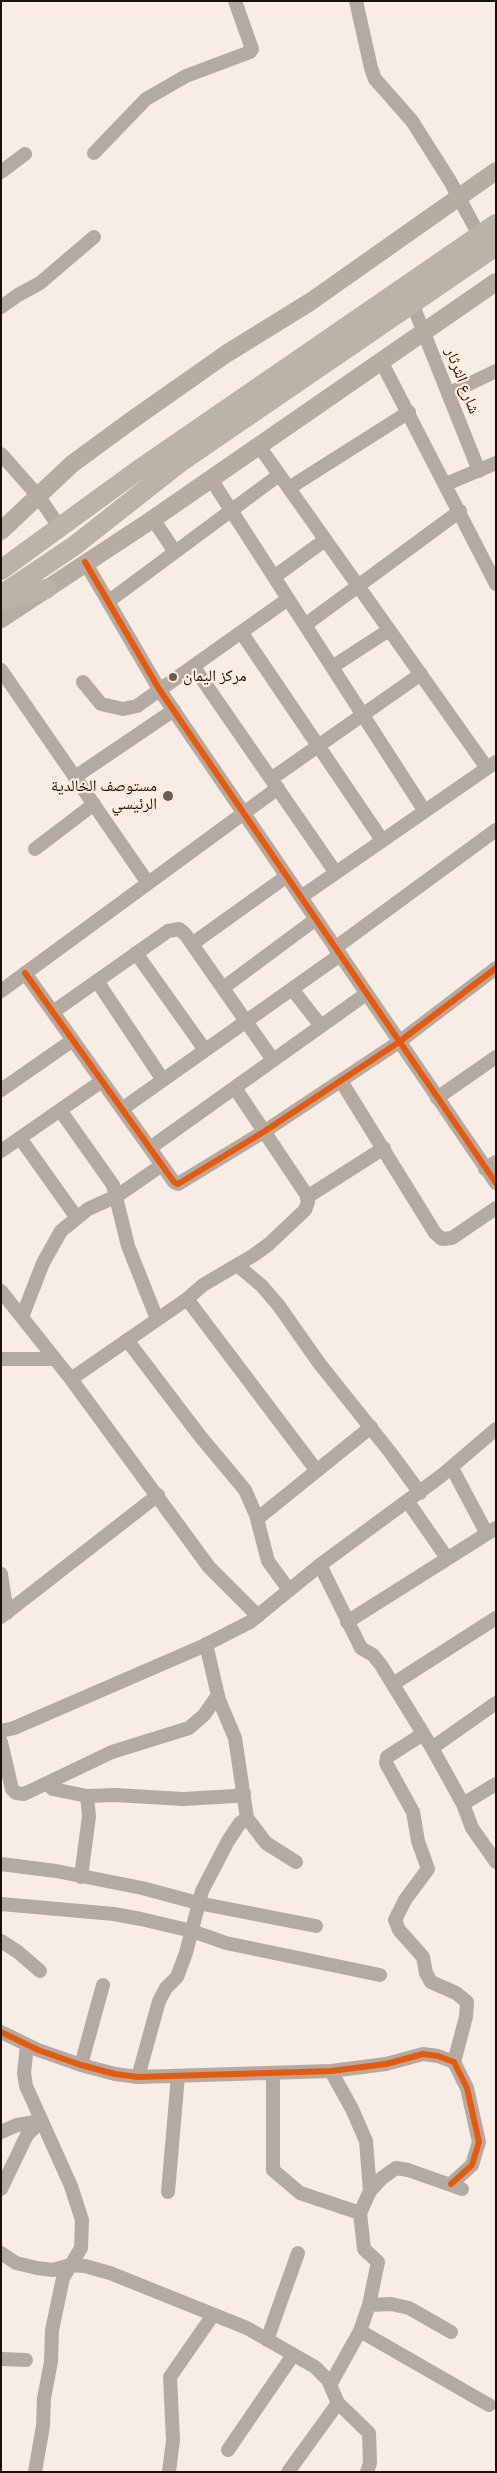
<!DOCTYPE html>
<html>
<head>
<meta charset="utf-8">
<style>
	body { margin:0 }
	#map { position:relative; width:497px; height:2473px; overflow:hidden; background:#f7ede4; font-family:"Archivo Narrow",sans-serif }
	canvas { display:block }
	.frame { position:absolute; inset:0; border:2px solid #19120a; pointer-events:none }
</style>
</head>
<body>
<div id="map">
<canvas width="497" height="2473"></canvas>
<div class="frame"></div>
</div>
<script>
const c = document.querySelector('canvas').getContext('2d');
c.lineJoin = 'round';
const toPath = rows => new Path2D(rows.map(r => 'M' + r).join(''));
function trace(path, color, width, dash) { c.strokeStyle = color; c.lineWidth = width; c.lineCap = dash ? 'butt' : 'round'; c.setLineDash(dash || []); c.stroke(path); }
function label(font, color, halo, rows, align = 'center') {
  c.font = font + ' "Archivo Narrow","Noto Naskh Arabic",sans-serif'; c.lineWidth = 4.5; c.setLineDash([]); c.textBaseline = 'middle'; c.strokeStyle = halo; c.fillStyle = color; for (const [text, x, y, turn = 0] of rows) {
    c.save(); c.translate(x, y); c.rotate((+turn || 0) * Math.PI / 180); c.textAlign = isNaN(turn) ? turn : align; if (halo) c.strokeText(text, 0, 0); c.fillText(text, 0, 0); c.restore();
  }
}
const minor = toPath([
	[356,1,371,68,375,79,412,121,450,181,479,235],
	[94,153,146,99,186,76,250,52,252,49,235,1],
	[1,172,25,154],
	[412,303,479,471],
	[1,307,18,295,40,283,94,237],
	[381,361,496,584],
	[448,394,496,371],
	[259,446,487,768],
	[1,454,39,497,60,528],
	[211,479,424,810],
	[446,484,496,463],
	[289,488,409,412],
	[153,519,175,552],
	[85,562,159,689,496,1183],
	[274,577,325,540],
	[109,601,279,475],
	[305,625,460,511],
	[241,632,382,840],
	[193,666,336,873],
	[332,667,389,630],
	[1,670,148,883],
	[83,682,101,704,123,709,137,706,288,599],
	[75,777,174,710],
	[271,779,421,674],
	[35,849,94,804],
	[301,897,496,762],
	[192,944,287,876],
	[335,948,496,830],
	[136,953,205,1050],
	[25,973,174,1182,178,1184,265,1131,399,1042,496,968],
	[97,981,163,1080],
	[223,988,316,919],
	[292,989,321,1026],
	[1,991,278,788],
	[53,1012,168,931,179,929,185,934,273,1060],
	[341,1081,435,1233,442,1239,452,1238,496,1208],
	[1,1090,73,1040],
	[437,1098,496,1057],
	[122,1109,340,955],
	[60,1110,113,1185,128,1246,157,1319],
	[20,1138,77,1218],
	[150,1148,366,994],
	[1,1151,102,1081],
	[485,1169,496,1162],
	[307,1197,384,1148],
	[237,1265,262,1286,279,1306,319,1363,390,1452,420,1493],
	[1,1291,71,1379,209,1567,258,1616],
	[187,1299,317,1471],
	[22,1317,43,1263,61,1231,88,1209,117,1196,162,1165],
	[127,1340,200,1436,245,1490,256,1515,268,1561,289,1590],
	[1,1359,55,1359],
	[71,1379,187,1299,203,1285,254,1255,269,1244,305,1210,308,1202,306,1194,235,1088],
	[452,1468,487,1534],
	[408,1502,447,1558],
	[257,1519,371,1427],
	[320,1565,361,1648,373,1655,381,1665,432,1748,463,1804,472,1828,496,1862],
	[1,1574,7,1613],
	[1,1617,158,1495],
	[347,1622,496,1528],
	[206,1644,219,1700,235,1738,247,1818,266,1843,296,1862],
	[393,1684,496,1618],
	[1,1731,14,1728,201,1647,250,1622,320,1565,441,1476,496,1429],
	[423,1734,387,1757,386,1763,413,1812,418,1841,428,1869,405,1900,395,1920,399,1930,423,1957,426,1973,431,1982,456,1993,467,2002,466,2017,454,2062],
	[1,1742,12,1789,16,1793,24,1794,112,1752,189,1728,204,1715,218,1695],
	[432,1748,496,1703],
	[47,1784,53,1789,87,1796,115,1795,183,1799,235,1796,244,1793],
	[463,1804,496,1784],
	[1,1864,56,1871,142,1888,198,1903,316,1926],
	[81,1877,89,1816,87,1796],
	[1,1904,114,1914,141,1919,192,1931,226,1943,380,1975],
	[1,1941,18,1952,40,1971],
	[1,2032,38,2050,81,2065,115,2074,138,2077,331,2071,386,2064,423,2054,438,2056,454,2062,467,2088,479,2142,472,2165,451,2184],
	[27,2045,24,2073,26,2086,71,2186,82,2220,81,2248,63,2278,52,2330,51,2362,44,2398,43,2426,35,2472],
	[81,2065,103,1985],
	[331,2071,352,2109,366,2141,370,2191],
	[273,2073,273,2170,300,2193,360,2213,370,2191,382,2178,396,2168,408,2170,462,2189],
	[138,2077,159,2001,166,1988,177,1977,186,1953,202,1891,228,1841,240,1823,247,1818],
	[1,2132,17,2125,41,2121,27,2135,1,2189],
	[168,2192,178,2076],
	[1,2253,16,2263,37,2268,53,2270,70,2265,85,2266,110,2273,247,2328,315,2367,328,2380,338,2403,369,2433,370,2463,367,2472],
	[369,2305,391,2304,409,2308,451,2332],
	[360,2331,489,2405],
	[267,2340,298,2253],
	[1,2359,26,2360],
	[330,2385,360,2331,369,2305,378,2262,364,2249,360,2213],
	[228,2450,293,2355],
	[169,2472,173,2440,170,2377,213,2315],
	[288,2472,338,2403]
]);
const major = toPath([
	[1,531,72,464,132,420,226,354,310,302,496,171],
	[1,619,153,519,496,282]
]);
const highway = toPath([
	[1,570,137,471,496,224],
	[1,595,74,546,182,461,496,246],
	[3,600,46,589]
]);
const cycleway = toPath([
	[85,562,159,689,496,1183],
	[25,973,174,1182,178,1184,265,1131,399,1042,496,968],
	[1,2032,38,2050,81,2065,115,2074,138,2077,331,2071,386,2064,423,2054,438,2056,454,2062,467,2088,479,2142,472,2165,451,2184]
]);
const markers = [
	[173,677,5,"#675f56"],
	[168,796,6,"#675f56"]
];
const streetNames = [
	["شارع الثرثار",462,381,69]
];
const poiNames = [
	["مركز اليمان",183,677],
	["مستوصف الخالدية",157,787,"right"],
	["الرئيسي",157,805,"right"]
];
trace(minor, '#b3aaa2', 14);
trace(major, '#b6aca1', 18);
trace(highway, '#bbb2a8', 20);
trace(cycleway, '#e8590c', 6);
for (const [x, y, r, color] of markers) { const dot = new Path2D(); dot.arc(x, y, r, 0, 2 * Math.PI); c.fillStyle = color; c.fill(dot); trace(dot, '#ffecdc', 2); }
label('16px', '#19120a', '#ffecdc', streetNames);
label('16px', '#19120a', '#ffecdc', poiNames, 'left');
</script>
</body>
</html>
